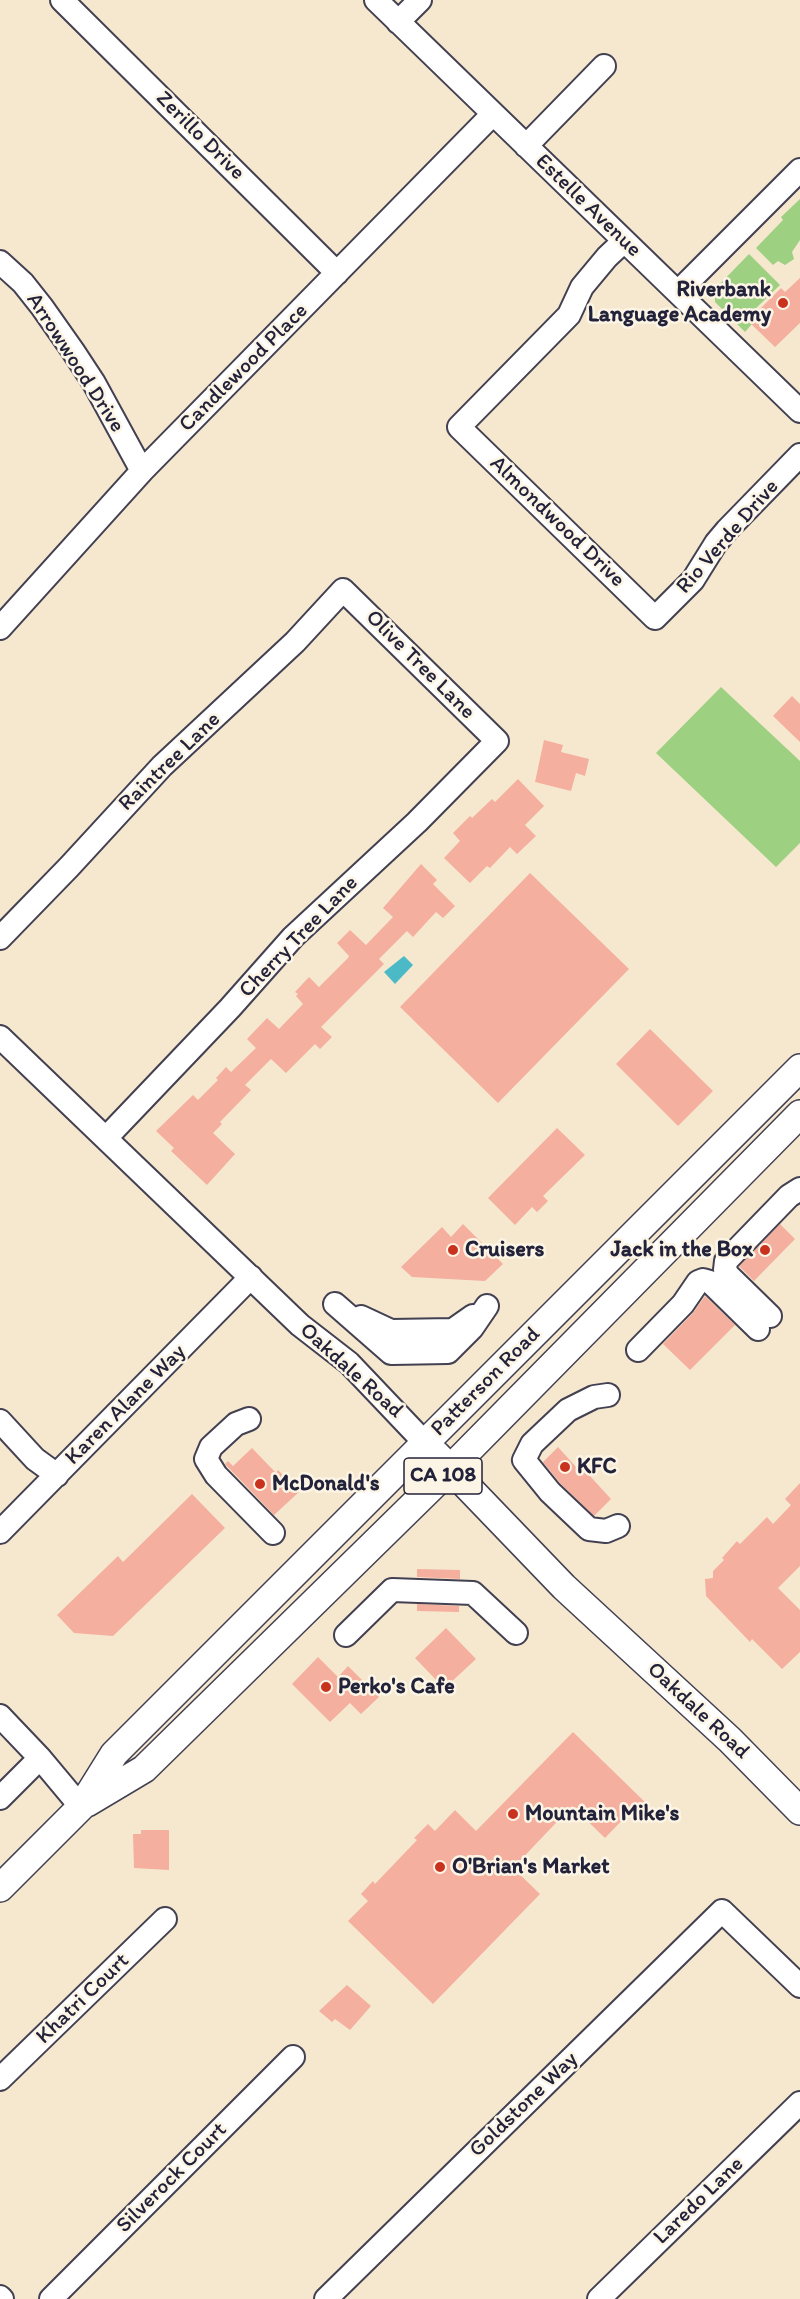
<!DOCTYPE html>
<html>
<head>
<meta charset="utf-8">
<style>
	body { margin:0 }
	canvas { display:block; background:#f5e8cf }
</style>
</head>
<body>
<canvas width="800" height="2299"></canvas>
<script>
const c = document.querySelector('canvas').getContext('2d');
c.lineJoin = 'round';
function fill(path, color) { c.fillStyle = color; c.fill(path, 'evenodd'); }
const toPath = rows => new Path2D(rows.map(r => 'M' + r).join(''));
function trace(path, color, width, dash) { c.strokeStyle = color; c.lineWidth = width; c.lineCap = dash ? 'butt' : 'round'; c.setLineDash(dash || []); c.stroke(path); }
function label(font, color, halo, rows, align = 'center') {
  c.font = font + ' Itim,sans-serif'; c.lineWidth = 5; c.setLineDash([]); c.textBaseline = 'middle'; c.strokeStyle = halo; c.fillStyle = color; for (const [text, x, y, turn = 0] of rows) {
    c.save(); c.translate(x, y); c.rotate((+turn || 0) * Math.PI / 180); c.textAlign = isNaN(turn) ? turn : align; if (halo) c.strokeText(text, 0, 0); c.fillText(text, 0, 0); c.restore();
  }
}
const green = toPath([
	[800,199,800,240,792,252,794,259,785,265,778,261,773,265,756,248,783,220,781,217],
	[749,254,780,285,754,310,756,313,749,320,752,324,745,332,715,302,715,289],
	[721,687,800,761,800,843,776,867,656,753]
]);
const water = toPath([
	[404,956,413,965,395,984,384,972]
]);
const building = toPath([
	[800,278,800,323,775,347,748,321,781,288,785,292],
	[792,696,800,704,800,742,773,716],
	[544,740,563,745,561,752,589,759,585,776,576,773,571,791,535,782],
	[518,779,544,806,525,825,536,836,517,854,510,847,490,868,487,866,470,883,444,858,460,841,453,833,470,816,472,818,492,799,495,802],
	[421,864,437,880,433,884,455,906,443,918,436,912,413,937,407,931,379,959,384,964,321,1027,332,1037,320,1049,315,1044,286,1073,271,1059,245,1085,251,1090,220,1122,222,1124,213,1133,235,1154,207,1185,171,1151,174,1148,156,1131,193,1095,198,1100,218,1080,216,1078,226,1067,231,1072,256,1048,247,1039,267,1018,279,1029,303,1004,296,996,298,994,295,992,309,977,319,987,348,958,349,956,337,943,350,930,366,945,393,917,383,908],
	[530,873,629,969,498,1103,400,1007],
	[650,1029,713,1091,678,1126,616,1064],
	[557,1128,585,1155,543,1196,548,1201,537,1212,532,1207,515,1225,488,1198],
	[463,1224,503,1264,485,1281,412,1277,401,1267,442,1227,451,1237],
	[780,1224,795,1239,754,1281,739,1266],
	[705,1296,735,1325,690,1370,663,1344,693,1313],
	[558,1447,576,1467,579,1464,611,1499,594,1516,560,1483,543,1462],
	[252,1448,276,1473,278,1470,299,1492,274,1515,225,1464,228,1461,233,1466],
	[800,1483,800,1566,778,1588,800,1610,800,1652,782,1669,752,1639,750,1642,706,1596,705,1579,713,1578,713,1571,724,1560,722,1558,737,1541,740,1544,767,1517,773,1524,791,1505,785,1499],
	[192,1494,225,1528,113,1636,74,1633,57,1615,118,1556,123,1562],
	[417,1569,460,1570,460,1579,417,1577],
	[417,1604,459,1606,459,1612,417,1611],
	[446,1628,476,1659,447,1686,444,1682,441,1685,415,1658],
	[318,1657,338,1677,348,1666,379,1697,361,1714,350,1703,330,1722,292,1684],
	[573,1732,647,1804,634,1818,629,1813,605,1838,572,1806,513,1868,540,1894,433,2004,348,1921,368,1901,361,1894,373,1881,375,1884,417,1840,414,1838,428,1824,435,1831,455,1810,476,1831],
	[141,1830,169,1830,169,1870,134,1868,133,1834,141,1834],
	[347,1985,371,2006,350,2030,335,2019,332,2022,319,2011]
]);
const minor = toPath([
	[62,0,337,273],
	[376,0,800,411],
	[398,22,420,0],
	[526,146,604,66],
	[624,241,607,257,582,287,569,315,459,427,655,618,693,580,716,543,727,530,800,455],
	[0,262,23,283,42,307,73,351,94,383,142,471],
	[678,292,800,170],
	[0,628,142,471,493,114],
	[0,938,69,867,162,766,295,642,343,590,497,741,417,822,293,937,230,1008,106,1138],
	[0,1037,300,1325,349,1363,425,1443],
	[335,1304,391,1353,448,1352,472,1328,487,1306],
	[770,1316,728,1275,725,1270,726,1261,789,1196,800,1189],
	[361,1317,391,1331,453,1330,473,1316],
	[638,1350,683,1304,698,1282,703,1280,710,1282,758,1329],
	[608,1395,594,1397,568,1410,532,1444,524,1460,550,1492,589,1529,606,1531,618,1526],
	[249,1419,236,1424,211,1447,206,1459,216,1475,273,1533],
	[0,1421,35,1459,57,1475],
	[0,1532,251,1277],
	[346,1635,392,1590,473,1593,516,1633],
	[0,1716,40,1758,81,1807],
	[0,1798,40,1758],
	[0,2079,165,1919],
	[0,2297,2,2299],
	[51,2299,293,2057],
	[326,2299,722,1911,800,1986],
	[599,2299,800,2103]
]);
const major = toPath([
	[437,1455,564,1587,730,1740,800,1811],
	[87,1803,144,1769,450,1469,800,1114],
	[0,1888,81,1807,114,1754,800,1068]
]);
const markers = [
	[783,303,6,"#c8321e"],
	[453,1250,6,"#c8321e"],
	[765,1250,6,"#c8321e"],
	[565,1467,6,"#c8321e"],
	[260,1484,6,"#c8321e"],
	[326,1687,6,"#c8321e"],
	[513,1814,6,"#c8321e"],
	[440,1867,6,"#c8321e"]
];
const shields = [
	[443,1476,78]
];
const shieldNames = [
	["CA 108",443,1476]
];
const streetNames = [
	["Zerillo Drive",200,136,45],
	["Estelle Avenue",588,206,44],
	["Arrowwood Drive",75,363,57],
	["Candlewood Place",244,368,-45],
	["Almondwood Drive",557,522,44],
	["Rio Verde Drive",728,537,-49],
	["Olive Tree Lane",420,665,45],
	["Raintree Lane",170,762,-44],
	["Cherry Tree Lane",299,937,-46],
	["Oakdale Road",351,1371,42],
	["Patterson Road",486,1382,-45],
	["Karen Alane Way",126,1405,-45],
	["Oakdale Road",698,1711,43],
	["Khatri Court",83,1999,-44],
	["Goldstone Way",524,2105,-44],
	["Silverock Court",172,2178,-45],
	["Laredo Lane",699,2201,-44]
];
const poiNames = [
	["Riverbank",771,290,"right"],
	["Language Academy",771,315,"right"],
	["Cruisers",465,1250],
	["Jack in the Box",753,1250,"right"],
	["KFC",577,1467],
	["McDonald's",272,1484],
	["Perko's Cafe",338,1687],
	["Mountain Mike's",525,1814],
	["O'Brian's Market",452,1867]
];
fill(green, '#9dd081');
fill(water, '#4bb9c6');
fill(building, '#f5af9e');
trace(minor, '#424051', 26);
trace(major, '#424051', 30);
trace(minor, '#fff', 22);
trace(major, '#fff', 27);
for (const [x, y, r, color] of markers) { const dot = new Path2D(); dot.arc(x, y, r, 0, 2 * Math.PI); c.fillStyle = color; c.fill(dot); trace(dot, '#fcf5e5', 2); }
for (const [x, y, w] of shields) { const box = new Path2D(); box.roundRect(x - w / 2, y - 18, w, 36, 4.5); c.fillStyle = '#fcf5e5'; c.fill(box); trace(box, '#22223b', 1.5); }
label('bold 21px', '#22223b', null, shieldNames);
label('22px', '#22223b', '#fcf5e5', streetNames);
label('bold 22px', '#22223b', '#fcf5e5', poiNames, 'left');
</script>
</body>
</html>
